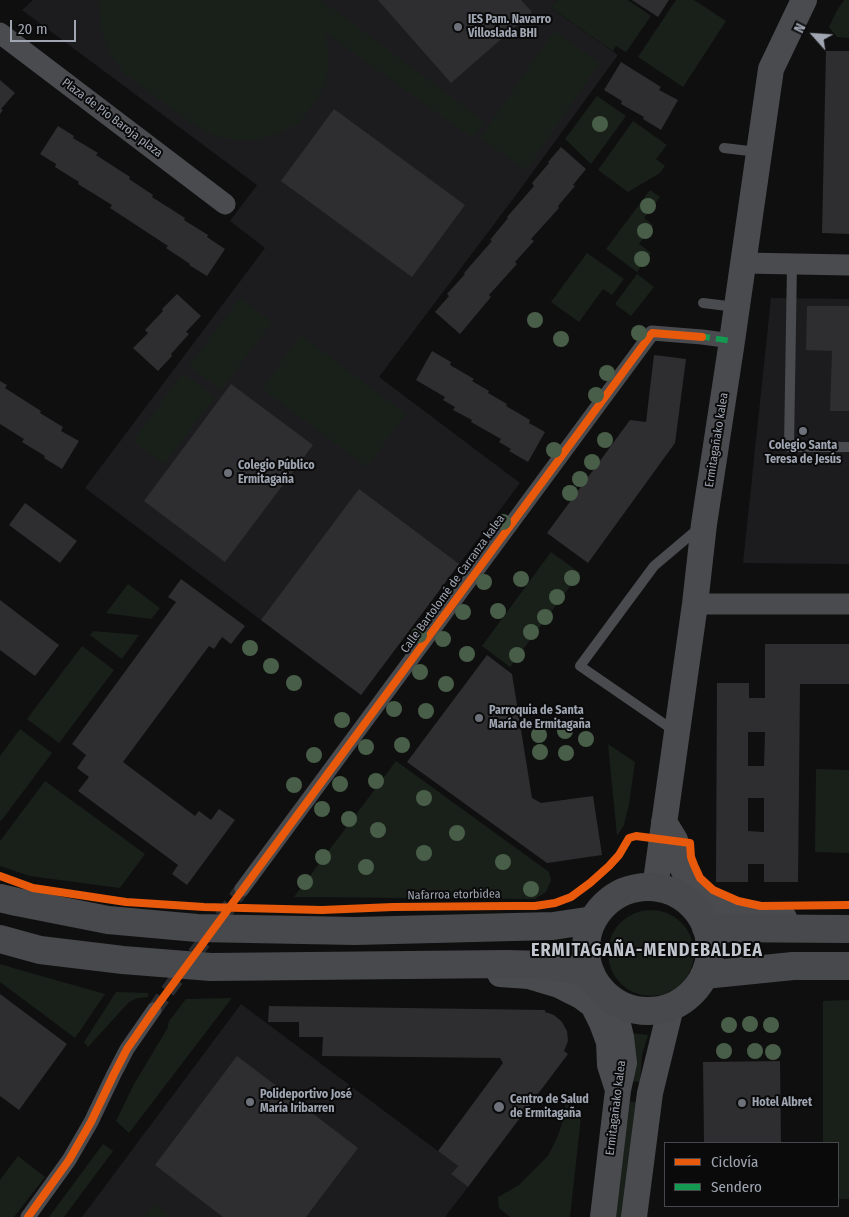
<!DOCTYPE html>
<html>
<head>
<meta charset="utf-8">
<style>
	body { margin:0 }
	#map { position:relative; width:849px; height:1217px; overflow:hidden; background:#0f0f10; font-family:"Fira Sans Condensed",sans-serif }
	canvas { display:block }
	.legend { position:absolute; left:664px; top:1142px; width:175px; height:65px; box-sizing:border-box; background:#0a0a0b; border:1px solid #46484e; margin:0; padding:6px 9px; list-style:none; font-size:15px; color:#9fa6b2 }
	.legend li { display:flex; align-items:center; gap:10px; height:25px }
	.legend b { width:25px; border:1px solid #46484e }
	.north { position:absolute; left:789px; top:10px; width:50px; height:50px; -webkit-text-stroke:4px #0a0a0b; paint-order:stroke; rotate:296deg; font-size:14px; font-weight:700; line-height:20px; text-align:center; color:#9fa6b2 }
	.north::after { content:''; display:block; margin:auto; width:18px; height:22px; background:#9fa6b2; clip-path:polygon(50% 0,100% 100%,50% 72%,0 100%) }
	.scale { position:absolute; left:10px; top:20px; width:66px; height:22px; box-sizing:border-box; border:2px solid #9fa6b2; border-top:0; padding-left:6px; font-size:15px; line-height:18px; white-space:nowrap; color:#9fa6b2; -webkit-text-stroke:4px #0a0a0b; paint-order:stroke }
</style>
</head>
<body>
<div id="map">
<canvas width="849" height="1217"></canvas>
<ul class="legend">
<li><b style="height:6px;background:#e8590c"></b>Ciclovía</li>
<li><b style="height:6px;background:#139951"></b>Sendero</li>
</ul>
<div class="north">N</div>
<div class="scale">20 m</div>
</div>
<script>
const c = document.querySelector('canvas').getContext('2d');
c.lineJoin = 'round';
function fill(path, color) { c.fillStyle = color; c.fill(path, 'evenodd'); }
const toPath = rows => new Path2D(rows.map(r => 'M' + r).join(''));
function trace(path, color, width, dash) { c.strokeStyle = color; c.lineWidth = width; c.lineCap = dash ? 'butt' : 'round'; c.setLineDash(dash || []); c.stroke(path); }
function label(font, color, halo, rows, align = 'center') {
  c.font = font + ' "Fira Sans Condensed",sans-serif'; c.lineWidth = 4; c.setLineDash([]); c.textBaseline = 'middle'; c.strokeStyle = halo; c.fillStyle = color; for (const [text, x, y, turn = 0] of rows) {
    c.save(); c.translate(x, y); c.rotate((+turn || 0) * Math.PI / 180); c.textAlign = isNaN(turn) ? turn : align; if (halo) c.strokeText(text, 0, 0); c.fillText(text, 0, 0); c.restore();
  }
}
const built = toPath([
	[33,0,557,0,551,8,618,55,516,195,379,377,520,483,361,695,85,488,265,248,230,221,257,185,22,10],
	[771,298,849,299,849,564,743,563],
	[241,1004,458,1166,451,1174,468,1187,445,1217,82,1217]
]);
const green = toPath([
	[100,0,321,0,485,122,472,138,326,33,329,60,326,83,314,103,299,123,279,133,257,140,235,140,215,136,191,123,125,74,111,56,101,30,99,4],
	[557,0,628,0,651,16,626,52,616,46,613,51,551,8],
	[676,0,694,0,726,21,683,87,638,57],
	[844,0,849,0,849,38,837,37,829,27,836,12],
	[554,31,600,63,526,170,480,138],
	[597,96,626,116,591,164,565,139],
	[633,121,667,145,656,159,665,166,660,173,628,192,598,170],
	[650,190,660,197,644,218,653,225,639,244,651,253,637,272,606,249],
	[587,253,624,279,612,295,603,289,579,322,551,302],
	[637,274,654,287,631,316,615,304],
	[240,298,272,322,221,390,189,366],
	[301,335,406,414,367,467,262,389],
	[183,373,215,397,164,464,133,441],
	[551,552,580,573,510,667,482,646],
	[128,584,160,608,151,619,106,613],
	[93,631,139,635,122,659,90,635],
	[82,646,114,670,59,743,27,719],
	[20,729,52,753,1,821,0,820,0,756],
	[608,744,635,762,629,804,624,825,617,836],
	[396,761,549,872,551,880,546,892,535,899,294,897],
	[816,769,849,770,849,853,815,852],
	[45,781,145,854,120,888,30,876,0,866,0,841],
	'608 953a43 43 0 1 1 86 0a43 43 0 1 1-86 0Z',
	[0,964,20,970,105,994,75,1038,0,982],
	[116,992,148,993,148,997,138,998,129,1002,88,1047,84,1042],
	[232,998,129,1133,116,1121,134,1084,167,1029,169,1021,186,999],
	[849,1000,849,1199,838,1199,838,1143,823,1143,823,1001],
	[630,1033,648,1035,642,1055,640,1082,630,1081],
	[626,1101,637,1102,625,1217,614,1217],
	[566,1102,581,1117,570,1217,510,1217,499,1208,498,1197,519,1185,548,1156,557,1138,562,1124],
	[103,1144,113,1151,64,1217,49,1217],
	[18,1156,45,1177,14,1217,0,1217,0,1180],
	[154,1204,171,1217,144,1217]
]);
const building = toPath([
	[378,0,521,0,532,12,451,83],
	[632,0,669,0,658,17],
	[826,51,849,51,849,234,822,233],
	[621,62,661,87,659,90,678,100,661,130,643,119,644,117,621,104,622,101,604,90],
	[0,80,15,93,1,109,3,110,0,114],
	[334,109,465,205,412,277,281,181],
	[58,126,74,136,73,138,98,153,96,155,130,177,129,179,153,195,152,197,185,218,184,220,208,235,207,237,225,249,207,276,189,265,190,264,166,248,168,246,110,208,112,205,78,184,79,182,55,167,56,164,40,154],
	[561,147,586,169,573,185,575,186,558,206,559,208,531,239,534,241,515,262,517,264,489,295,491,297,460,334,435,312,449,296,447,294,465,274,464,273,492,241,490,240,508,218,507,217,534,186,532,183,549,163,548,162],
	[177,294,201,316,186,332,189,334,171,354,172,356,158,371,133,348,148,333,145,330,163,311,162,309],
	[807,306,849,306,849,411,830,411,832,351,806,350],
	[432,351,451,362,450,365,474,379,472,381,489,391,488,393,507,404,506,406,530,420,529,423,545,432,528,462,509,451,511,449,499,442,501,439,471,422,472,420,453,410,455,407,443,400,445,397,416,380],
	[654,355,686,359,675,443,588,563,547,533,630,420,646,422],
	[0,381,7,385,5,388,41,411,40,413,63,427,61,431,79,441,62,469,44,458,45,456,22,442,24,439,0,424],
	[231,384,313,445,225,562,144,501],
	[359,489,459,564,361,695,261,620],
	[25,503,77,541,60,563,9,525],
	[181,579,245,626,231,644,222,637,214,649,209,646,123,762,195,816,199,811,211,820,219,809,235,820,187,885,172,874,178,865,78,791,89,777,77,768,86,755,72,744,176,602,168,597],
	[0,600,59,645,35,676,0,650],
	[765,644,849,644,849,684,800,684,798,882,764,882,764,864,748,864,748,882,716,882,717,683,749,683,749,698,765,698],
	[748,732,765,732,764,766,748,766],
	[748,798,764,798,764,832,748,831],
	[487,655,512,674,532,798,541,803,593,796,602,855,547,863,407,762],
	[0,994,67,1044,19,1110,0,1096],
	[269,1006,545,1010,545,1012,554,1015,562,1022,567,1031,568,1041,564,1051,568,1054,468,1187,451,1174,458,1166,438,1151,503,1063,500,1058,322,1056,323,1037,299,1037,299,1022,268,1022],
	[237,1056,358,1148,306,1217,223,1217,155,1165],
	[780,1061,781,1143,704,1143,703,1062]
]);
const pedestrianTunnel = toPath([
	[154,1010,242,889]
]);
const service = toPath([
	[724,148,758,152],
	[792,264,789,447,849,447],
	[703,303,736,307],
	[676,732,580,666,654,566,699,528]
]);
const pedestrian = toPath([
	[242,889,652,333,702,337,732,341],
	[28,1217,69,1160,91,1122,114,1074,127,1049,154,1010]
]);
const minor = toPath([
	[0,33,225,204],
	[743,263,849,265],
	[695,604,849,604]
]);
const tertiary = toPath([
	[664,822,675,840,681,865,687,877,696,889,705,898,719,905,737,913,762,917,784,918],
	[655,888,695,604,704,524,732,341,771,69,804,0],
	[500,974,529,976,559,985,581,996,593,1005,602,1023,609,1042,610,1065,618,1090],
	[603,1217,618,1090,624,1063,621,1037,612,1000],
	[634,1217,650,1093,671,1007]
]);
const secondary = toPath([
	'586 949a62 62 0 1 1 124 0a62 62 0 1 1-124 0Z',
	[0,898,17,902,108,920,197,928,355,931,553,926,593,920],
	[706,928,849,929],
	[0,939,40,950,123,960,211,967,507,964,546,965,591,973],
	[704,975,793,966,849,966]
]);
const quiet = toPath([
	[698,336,732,341]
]);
const cycleway = toPath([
	[0,876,33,888,126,902,204,907,322,910,393,907,510,906,535,906,555,903,571,897,590,883,609,866,619,855,629,838,636,836,690,843,691,857,694,865,700,878,713,890,738,901,761,906,849,905],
	[28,1217,69,1160,91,1122,114,1074,127,1049,154,1010,652,333,702,337]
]);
const trees = [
	[600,124],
	[648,206],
	[645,231],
	[642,259],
	[535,320],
	[639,333],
	[561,339],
	[607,373],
	[596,395],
	[605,440],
	[554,450],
	[592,462],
	[580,479],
	[570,493],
	[503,522],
	[572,578],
	[521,579],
	[484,582],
	[557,597],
	[498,611],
	[463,612],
	[545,617],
	[531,632],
	[419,635],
	[443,639],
	[250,648],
	[467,654],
	[517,655],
	[271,666],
	[420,672],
	[294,683],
	[446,684],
	[394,709],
	[426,711],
	[342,720],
	[565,731],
	[539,735],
	[586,739],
	[402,745],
	[366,747],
	[540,752],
	[566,753],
	[314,755],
	[376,781],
	[340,784],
	[294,785],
	[424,798],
	[322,809],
	[349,819],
	[378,830],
	[457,833],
	[424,853],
	[323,857],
	[503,862],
	[366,867],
	[305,882],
	[531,889],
	[750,1024],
	[729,1025],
	[771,1025],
	[724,1051],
	[755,1051],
	[773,1052]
];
const markers = [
	[458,27,5,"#6d7179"],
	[803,431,5,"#6d7179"],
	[228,473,5,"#6d7179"],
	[479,718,5,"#6d7179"],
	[250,1102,5,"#6d7179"],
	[742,1103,5,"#6d7179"],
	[499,1107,6,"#6d7179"]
];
const poiNames = [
	["IES Pam. Navarro",468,20],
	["Villoslada BHI",468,34],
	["Colegio Santa",803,446,"center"],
	["Teresa de Jesús",803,460,"center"],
	["Colegio Público",238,466],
	["Ermitagaña",238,480],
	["Parroquia de Santa",489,711],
	["María de Ermitagaña",489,725],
	["Polideportivo José",260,1095],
	["María Iribarren",260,1109],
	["Centro de Salud",510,1100],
	["de Ermitagaña",510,1114],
	["Hotel Albret",752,1103]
];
const streetNames = [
	["Plaza de Pío Baroja plaza",112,118,37],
	["Ermitagañako kalea",717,440,-81],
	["Calle Bartolomé de Carranza kalea",453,584,-54],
	["Nafarroa etorbidea",454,895,-1],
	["Ermitagañako kalea",616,1108,-83]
];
const districtNames = [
	["ERMITAGAÑA-MENDEBALDEA",647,951]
];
fill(built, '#1c1c1e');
fill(green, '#19201a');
fill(building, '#2e2e30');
trace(pedestrianTunnel, '#2c2d30', 15, [15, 8]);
trace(service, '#4a4b4f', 10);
trace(pedestrian, '#4a4b4f', 15);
trace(minor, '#4a4b4f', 21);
trace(tertiary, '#4a4b4f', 26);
trace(secondary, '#48494c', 28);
trace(quiet, '#139951', 6, [12, 6]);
trace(cycleway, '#e8590c', 8);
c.fillStyle = '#485e48';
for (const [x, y] of trees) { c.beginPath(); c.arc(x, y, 8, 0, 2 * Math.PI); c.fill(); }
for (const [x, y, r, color] of markers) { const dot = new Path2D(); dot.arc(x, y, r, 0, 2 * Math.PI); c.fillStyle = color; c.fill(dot); trace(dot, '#0a0a0b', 2); }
label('bold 12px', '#9fa6b2', '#0a0a0b', poiNames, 'left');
label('12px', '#9fa6b2', '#0a0a0b', streetNames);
c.letterSpacing = '1px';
label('bold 18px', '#c0c5ce', '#0a0a0b', districtNames);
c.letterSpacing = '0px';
</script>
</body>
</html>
